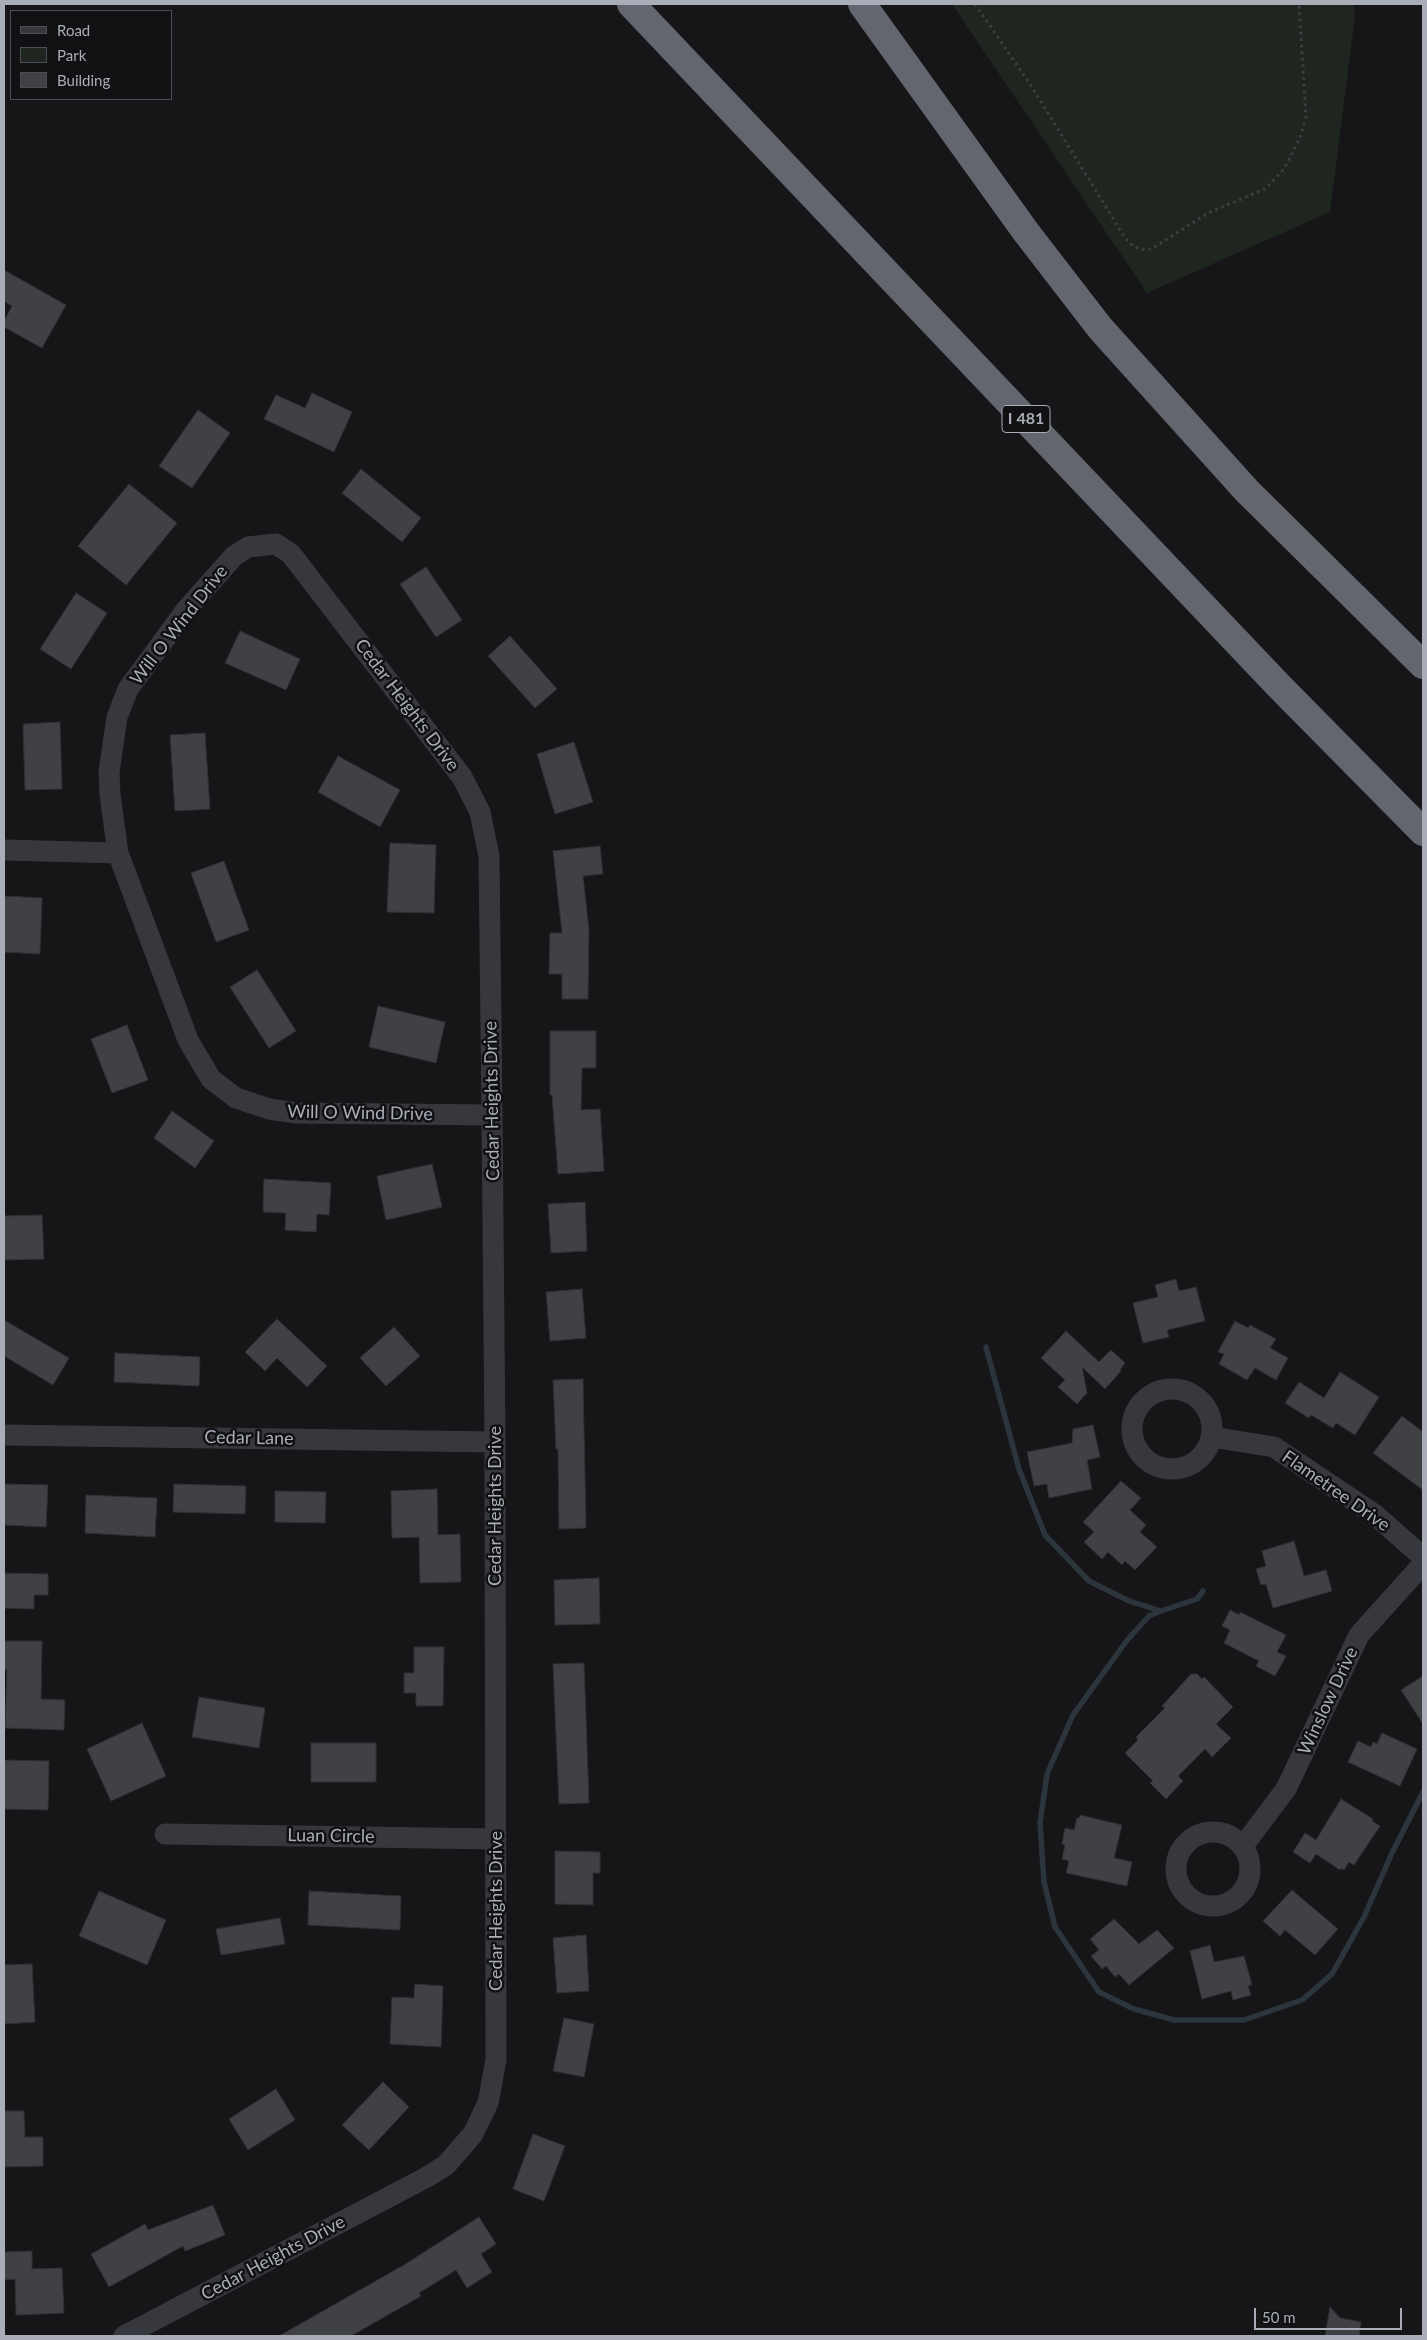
<!DOCTYPE html>
<html>
<head>
<meta charset="utf-8">
<style>
	body { margin:0 }
	#map { position:relative; width:1427px; height:2340px; overflow:hidden; background:#161618; font-family:Lato,sans-serif }
	canvas { display:block }
	.frame { position:absolute; inset:0; border:5px solid #a8adb8; pointer-events:none }
	.legend { position:absolute; left:10px; top:10px; width:162px; height:90px; box-sizing:border-box; background:#111113; border:1px solid #4d4f55; margin:0; padding:6px 9px; list-style:none; font-size:15px; color:#a8adb8 }
	.legend li { display:flex; align-items:center; gap:10px; height:25px }
	.legend b { width:25px; border:1px solid #4d4f55 }
	.scale { position:absolute; left:1254px; top:2308px; width:148px; height:22px; box-sizing:border-box; border:2px solid #a8adb8; border-top:0; padding-left:6px; font-size:15px; line-height:18px; white-space:nowrap; color:#a8adb8; -webkit-text-stroke:4px #111113; paint-order:stroke }
</style>
</head>
<body>
<div id="map">
<canvas width="1427" height="2340"></canvas>
<div class="frame"></div>
<ul class="legend">
<li><b style="height:6px;background:#37383d"></b>Road</li>
<li><b style="height:14px;background:#1e261f"></b>Park</li>
<li><b style="height:14px;background:#404145"></b>Building</li>
</ul>
<div class="scale">50 m</div>
</div>
<script>
const c = document.querySelector('canvas').getContext('2d');
c.lineJoin = 'round';
function fill(path, color) { c.fillStyle = color; c.fill(path, 'evenodd'); }
const toPath = rows => new Path2D(rows.map(r => 'M' + r).join(''));
function trace(path, color, width, dash) { c.strokeStyle = color; c.lineWidth = width; c.lineCap = dash ? 'butt' : 'round'; c.setLineDash(dash || []); c.stroke(path); }
function label(font, color, halo, rows, align = 'center') {
  c.font = font + ' Lato,sans-serif'; c.lineWidth = 5; c.setLineDash([]); c.textBaseline = 'middle'; c.strokeStyle = halo; c.fillStyle = color; for (const [text, x, y, turn = 0] of rows) {
    c.save(); c.translate(x, y); c.rotate((+turn || 0) * Math.PI / 180); c.textAlign = isNaN(turn) ? turn : align; if (halo) c.strokeText(text, 0, 0); c.fillText(text, 0, 0); c.restore();
  }
}
const green = toPath([
	[952,4,1353,4,1355,16,1330,212,1147,293]
]);
const stream = toPath([
	[986,1347,1019,1469,1045,1535,1089,1581,1129,1601,1161,1611,1197,1599,1203,1591],
	[1161,1611,1149,1616,1128,1639,1073,1715,1047,1774,1040,1823,1044,1882,1055,1927,1099,1992,1134,2009,1174,2020,1244,2020,1302,2000,1332,1974,1364,1917,1392,1853,1423,1792]
]);
const building = toPath([
	[4,270,66,305,42,348,4,327,4,321,12,306,4,301,4,270],
	[312,393,352,412,334,452,264,419,276,395,305,408,312,393],
	[198,410,230,433,192,488,159,466,198,410],
	[361,469,421,518,402,542,342,493,361,469],
	[129,484,177,523,126,585,78,546,129,484],
	[426,567,462,620,436,637,400,584,426,567],
	[76,593,107,613,71,669,40,649,76,593],
	[240,631,300,659,286,690,225,663,240,631],
	[510,636,557,689,535,708,488,656,510,636],
	[60,722,62,789,25,790,23,724,60,722],
	[205,733,210,809,175,811,170,735,205,733],
	[574,742,593,802,555,814,537,754,574,742],
	[338,756,400,790,380,827,318,792,338,756],
	[390,843,436,845,434,913,387,912,390,843],
	[600,846,603,874,583,876,589,931,588,999,562,999,562,974,549,974,550,933,562,933,553,851,600,846],
	[224,861,249,930,216,942,191,873,224,861],
	[4,896,42,898,40,954,4,952,4,896],
	[257,970,296,1031,269,1048,230,987,257,970],
	[378,1006,445,1022,436,1063,369,1047,378,1006],
	[127,1025,148,1080,112,1093,91,1039,127,1025],
	[550,1031,596,1031,596,1068,582,1068,581,1110,600,1109,604,1171,558,1174,552,1095,550,1095,550,1031],
	[172,1111,214,1141,195,1168,154,1138,172,1111],
	[432,1164,442,1207,386,1220,377,1176,432,1164],
	[264,1179,331,1183,329,1215,317,1214,316,1232,285,1230,286,1213,263,1212,264,1179],
	[585,1202,587,1251,551,1253,548,1204,585,1202],
	[42,1215,44,1259,4,1260,4,1216,42,1215],
	[1176,1279,1179,1291,1196,1287,1205,1321,1167,1330,1169,1337,1143,1343,1133,1303,1158,1297,1155,1285,1176,1279],
	[582,1289,586,1338,550,1341,546,1292,582,1289],
	[277,1319,327,1366,307,1387,277,1358,265,1371,245,1352,277,1319],
	[4,1320,69,1358,53,1385,4,1356,4,1320],
	[1235,1321,1248,1328,1250,1325,1276,1339,1270,1348,1288,1358,1276,1380,1255,1368,1247,1380,1219,1364,1224,1354,1218,1352,1235,1321],
	[394,1327,420,1356,386,1386,360,1358,394,1327],
	[1066,1331,1099,1362,1111,1350,1125,1363,1120,1370,1121,1371,1105,1389,1082,1367,1087,1393,1077,1404,1058,1387,1065,1380,1041,1358,1066,1331],
	[115,1353,200,1357,199,1386,114,1382,115,1353],
	[1340,1372,1379,1397,1355,1435,1336,1423,1333,1428,1311,1415,1309,1418,1285,1403,1299,1382,1324,1398,1340,1372],
	[583,1379,586,1528,559,1529,558,1449,556,1449,553,1380,583,1379],
	[1402,1416,1423,1432,1423,1490,1373,1453,1402,1416],
	[1093,1425,1100,1457,1087,1460,1092,1489,1049,1498,1047,1484,1034,1486,1027,1452,1072,1443,1073,1429,1093,1425],
	[1121,1481,1141,1498,1130,1510,1146,1525,1140,1532,1157,1547,1135,1570,1125,1561,1122,1565,1108,1552,1102,1559,1084,1542,1094,1532,1083,1522,1121,1481],
	[4,1484,48,1485,46,1527,4,1525,4,1484],
	[174,1484,246,1486,245,1514,173,1512,174,1484],
	[437,1489,438,1535,460,1534,461,1582,420,1583,419,1537,392,1538,391,1491,437,1489],
	[275,1491,326,1492,325,1523,275,1522,275,1491],
	[86,1495,157,1498,155,1537,85,1533,86,1495],
	[1294,1541,1304,1576,1326,1570,1332,1591,1273,1608,1266,1584,1261,1585,1256,1569,1266,1566,1262,1551,1294,1541],
	[4,1573,48,1574,48,1595,34,1595,34,1609,4,1608,4,1573],
	[599,1578,600,1624,555,1625,554,1580,599,1578],
	[1230,1610,1239,1615,1240,1612,1286,1635,1277,1652,1286,1656,1275,1676,1256,1666,1259,1661,1224,1643,1230,1630,1222,1626,1230,1610],
	[4,1641,42,1641,41,1699,65,1700,64,1730,5,1728,7,1670,4,1670,4,1641],
	[414,1647,444,1647,443,1706,416,1706,416,1693,404,1693,404,1673,414,1673,414,1647],
	[584,1663,589,1803,559,1804,553,1664,584,1663],
	[1191,1674,1197,1674,1202,1679,1204,1677,1233,1707,1216,1724,1231,1738,1212,1757,1205,1749,1178,1776,1183,1781,1166,1799,1150,1783,1153,1781,1125,1753,1138,1740,1136,1737,1165,1708,1162,1706,1191,1674],
	[1423,1676,1423,1724,1401,1690,1423,1676],
	[199,1697,265,1708,259,1748,192,1737,199,1697],
	[142,1723,166,1776,111,1801,87,1749,142,1723],
	[1382,1733,1417,1749,1400,1786,1348,1762,1358,1741,1371,1747,1373,1742,1377,1744,1382,1733],
	[311,1743,376,1743,376,1782,311,1782,311,1743],
	[4,1760,49,1761,48,1810,4,1809,4,1760],
	[1341,1799,1373,1819,1372,1821,1380,1826,1354,1865,1349,1862,1344,1870,1341,1868,1340,1870,1316,1854,1310,1863,1293,1852,1305,1833,1316,1840,1341,1799],
	[1080,1815,1122,1825,1114,1858,1132,1862,1127,1886,1066,1873,1069,1861,1062,1859,1065,1845,1062,1844,1065,1828,1074,1830,1077,1818,1079,1818,1080,1815],
	[555,1851,600,1852,600,1873,593,1873,593,1905,555,1904,555,1851],
	[1292,1890,1338,1929,1315,1955,1285,1930,1280,1936,1263,1921,1292,1890],
	[99,1891,166,1920,147,1965,79,1936,99,1891],
	[309,1891,401,1896,400,1930,308,1925,309,1891],
	[280,1918,285,1944,221,1955,216,1929,280,1918],
	[1114,1919,1139,1944,1157,1930,1174,1948,1129,1985,1119,1974,1115,1977,1106,1966,1102,1969,1091,1956,1099,1950,1090,1939,1114,1919],
	[586,1935,589,1991,557,1993,553,1938,586,1935],
	[1210,1945,1214,1962,1244,1956,1252,1985,1248,1986,1251,1995,1233,2000,1231,1991,1202,1999,1190,1951,1210,1945],
	[32,1964,35,2022,4,2024,4,1965,32,1964],
	[415,1984,443,1986,441,2047,390,2044,392,1997,414,1998,415,1984],
	[564,2018,594,2024,584,2077,553,2071,564,2018],
	[383,2082,409,2107,369,2150,342,2125,383,2082],
	[276,2089,295,2120,248,2150,229,2119,276,2089],
	[4,2111,24,2111,25,2137,43,2137,43,2166,4,2167,4,2111],
	[533,2134,565,2146,544,2201,513,2189,533,2134],
	[213,2205,225,2235,185,2251,183,2246,109,2287,91,2254,145,2224,148,2230,213,2205],
	[479,2217,496,2244,481,2254,492,2272,467,2288,456,2270,419,2293,421,2296,351,2336,279,2336,404,2265,479,2217],
	[32,2251,32,2269,62,2268,64,2313,16,2315,15,2279,4,2280,4,2252,32,2251],
	[1330,2307,1340,2318,1361,2322,1359,2336,1325,2336,1330,2307]
]);
const path = toPath([
	[975,4,1030,84,1125,238,1134,247,1146,250,1153,248,1208,213,1265,189,1284,169,1300,138,1306,117,1299,4]
]);
const street = toPath([
	[4,850,118,853],
	'1132 1429a40 40 0 1 1 80 0a40 40 0 1 1-80 0Z',
	[4,1435,495,1442],
	[1212,1437,1274,1447,1374,1514,1423,1557],
	'1176 1869a37 37 0 1 1 74 0a37 37 0 1 1-74 0Z',
	[165,1834,496,1839],
	[1243,1846,1286,1789,1359,1635,1423,1564],
	[124,2336,427,2177,446,2165,473,2134,488,2103,496,2060,495,1442,492,1115,489,856,480,812,462,777,291,554,276,544,248,547,234,556,186,610,128,689,117,717,109,772,110,795,118,853,188,1040,211,1079,236,1098,269,1109,296,1113,492,1115]
]);
const highway = toPath([
	[631,4,1278,685,1423,832],
	[862,4,1026,232,1100,328,1247,491,1423,665]
]);
const shields = [
	[1026,419,48]
];
const shieldNames = [
	["I 481",1026,419]
];
const streetNames = [
	["Will O Wind Drive",179,625,-52],
	["Cedar Heights Drive",407,705,53],
	["Cedar Heights Drive",492,1101,-91],
	["Will O Wind Drive",360,1113,1],
	["Cedar Lane",249,1438,1],
	["Flametree Drive",1336,1491,35],
	["Cedar Heights Drive",495,1506,-90],
	["Winslow Drive",1328,1701,-65],
	["Luan Circle",331,1836,1],
	["Cedar Heights Drive",496,1911,-90],
	["Cedar Heights Drive",273,2258,-28]
];
fill(green, '#1e261f');
trace(stream, '#2c353c', 5.5);
fill(building, '#404145');
trace(building, '#303034', 1);
trace(path, '#3d3f44', 3, [2.5, 4]);
trace(street, '#37383d', 21);
trace(highway, '#63666e', 28);
for (const [x, y, w] of shields) { const box = new Path2D(); box.roundRect(x - w / 2, y - 13.5, w, 27, 4); c.fillStyle = '#111113'; c.fill(box); trace(box, '#a8adb8', 1); }
label('bold 16px', '#a8adb8', null, shieldNames);
label('18px', '#a8adb8', '#111113', streetNames);
</script>
</body>
</html>
